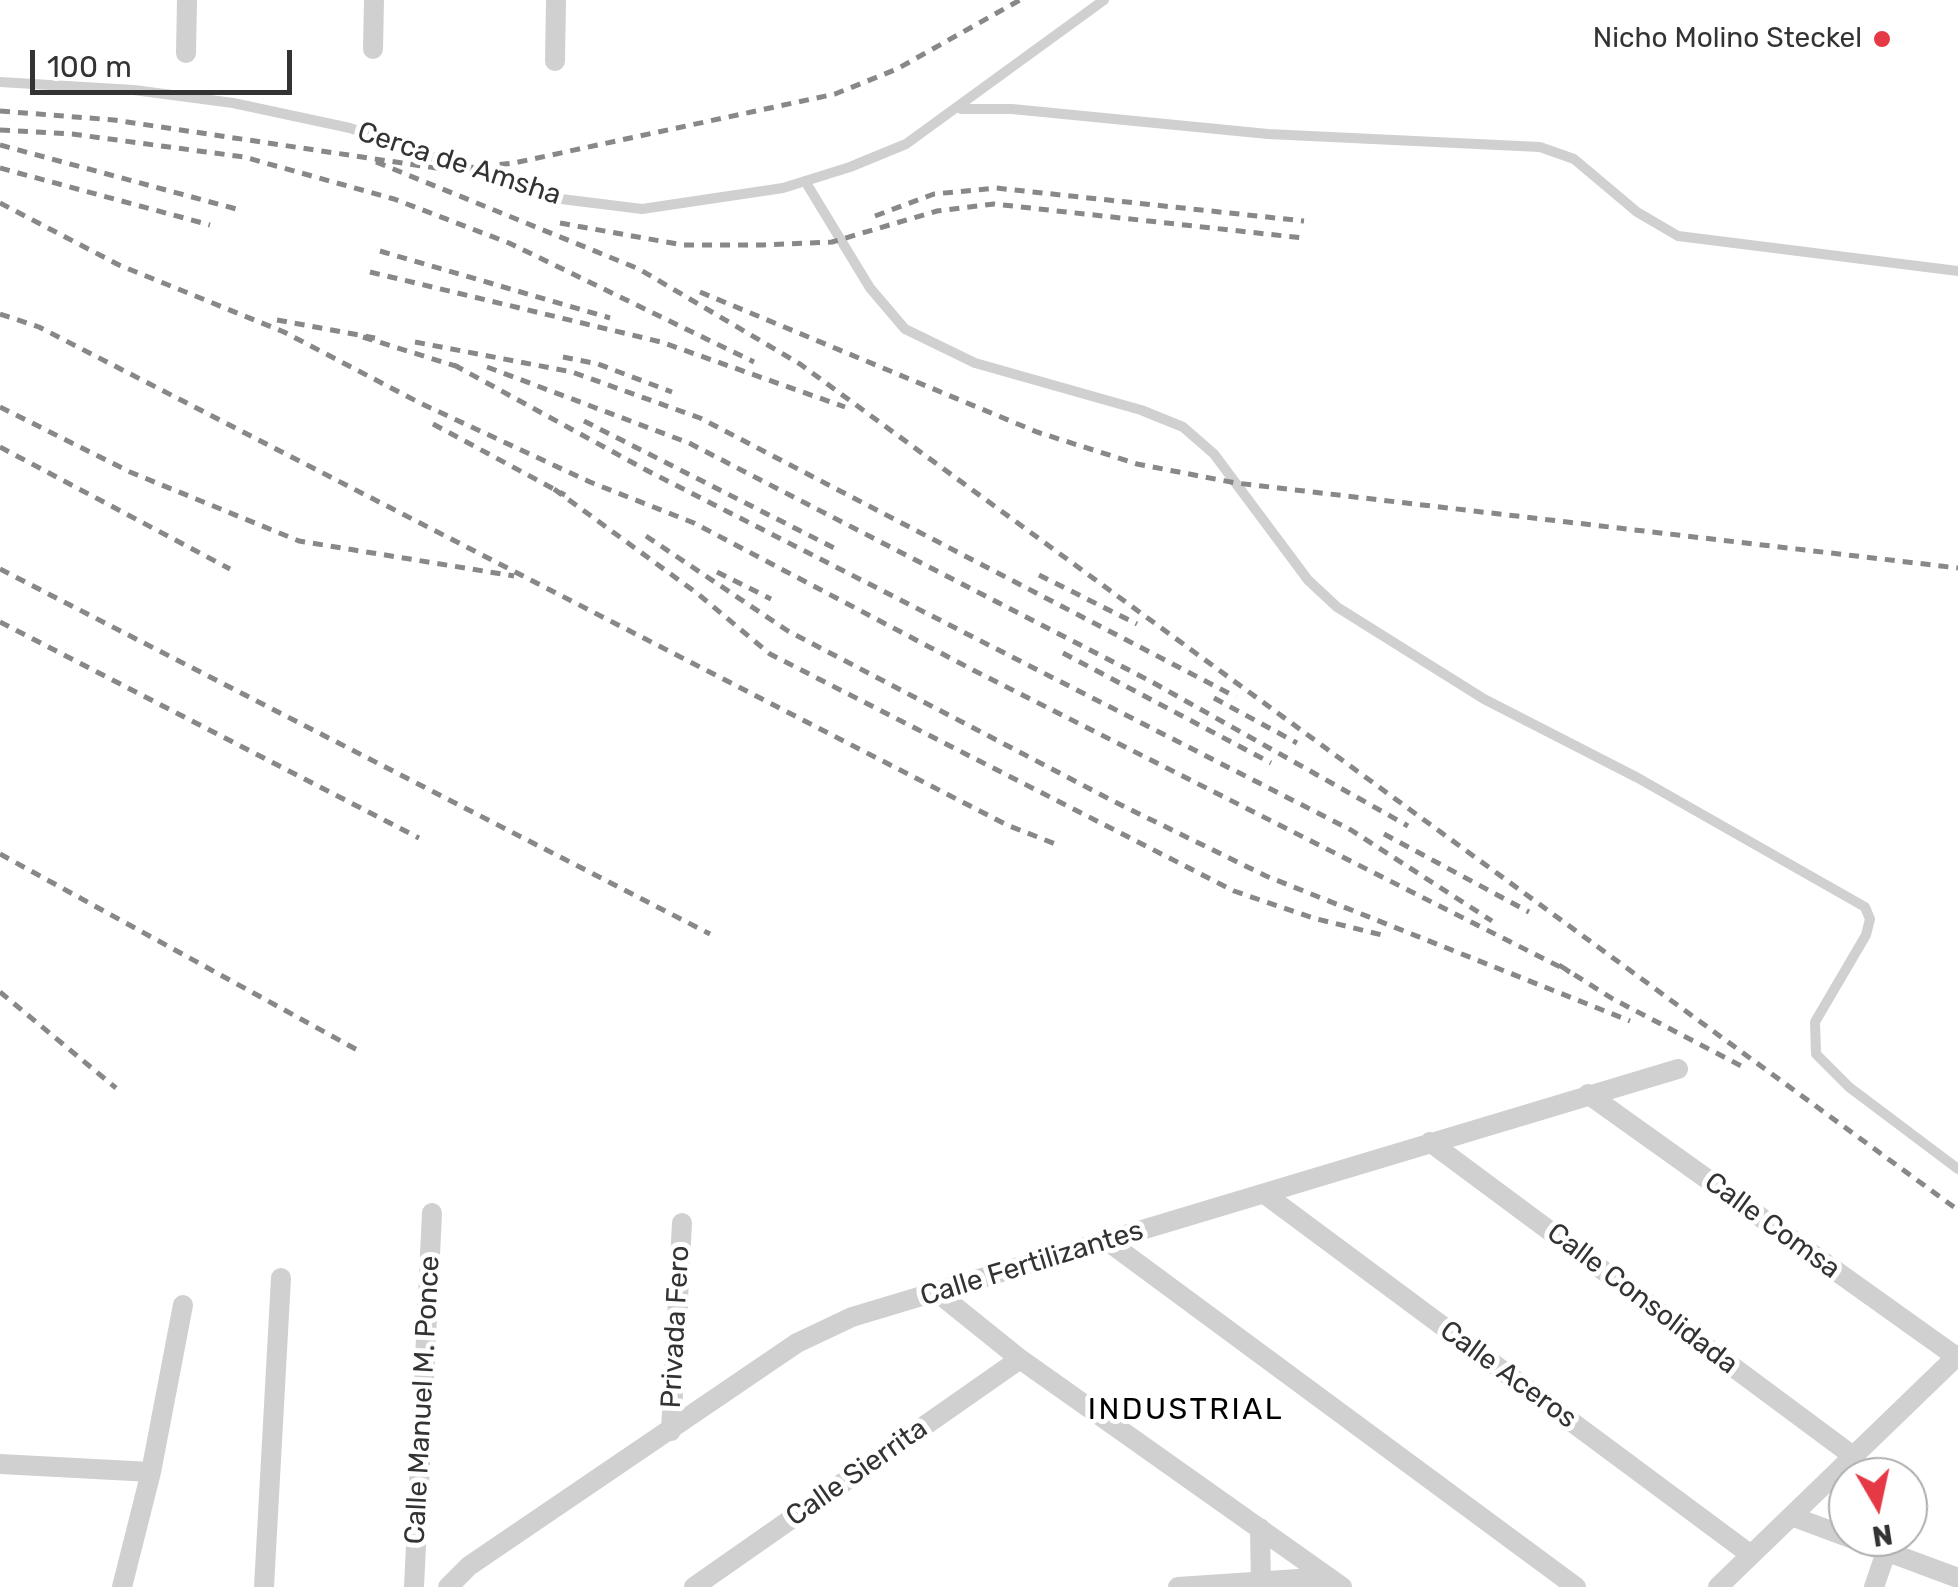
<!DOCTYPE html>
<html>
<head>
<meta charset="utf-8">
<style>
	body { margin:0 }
	#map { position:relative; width:1958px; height:1587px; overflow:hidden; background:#fff; font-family:Rubik,sans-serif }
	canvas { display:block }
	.north { position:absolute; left:1828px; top:1457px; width:100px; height:100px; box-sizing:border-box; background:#fff; border:2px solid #adadad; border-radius:50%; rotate:171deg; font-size:28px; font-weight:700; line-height:40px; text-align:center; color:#333 }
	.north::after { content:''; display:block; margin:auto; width:35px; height:45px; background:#e63946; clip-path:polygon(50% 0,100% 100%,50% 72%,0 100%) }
	.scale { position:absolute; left:30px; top:50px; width:262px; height:45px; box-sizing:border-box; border:5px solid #333; border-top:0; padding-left:12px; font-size:30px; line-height:35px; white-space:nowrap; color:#333; -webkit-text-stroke:8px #fff; paint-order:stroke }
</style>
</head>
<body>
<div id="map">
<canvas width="1958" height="1587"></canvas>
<div class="north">N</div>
<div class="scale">100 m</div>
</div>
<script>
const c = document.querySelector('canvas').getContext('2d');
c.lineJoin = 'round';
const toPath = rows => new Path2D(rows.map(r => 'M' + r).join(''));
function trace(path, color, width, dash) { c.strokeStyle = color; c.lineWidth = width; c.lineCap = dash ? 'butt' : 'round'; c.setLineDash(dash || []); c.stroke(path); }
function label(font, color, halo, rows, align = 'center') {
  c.font = font + ' Rubik,sans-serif'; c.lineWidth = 10; c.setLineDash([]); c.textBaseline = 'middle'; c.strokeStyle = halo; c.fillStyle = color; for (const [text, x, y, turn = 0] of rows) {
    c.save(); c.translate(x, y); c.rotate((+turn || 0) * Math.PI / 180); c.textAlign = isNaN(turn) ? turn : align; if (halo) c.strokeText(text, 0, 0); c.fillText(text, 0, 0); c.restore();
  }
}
const service = toPath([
	[0,82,134,90,233,103,350,128,553,198,642,209,783,188,850,167,906,144,1104,0],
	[961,109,1012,109,1268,134,1540,147,1574,159,1637,212,1678,236,1958,271],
	[805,181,870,288,905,329,975,363,1141,410,1183,427,1214,454,1308,580,1337,607,1484,699,1638,778,1865,907,1870,919,1866,935,1815,1022,1816,1054,1849,1087,1958,1169]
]);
const minor = toPath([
	[373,49,374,0],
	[186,53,187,0],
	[555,61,556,0],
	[1588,1094,1958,1358],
	[1430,1142,1853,1456],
	[1266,1195,1751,1555],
	[1106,1240,1576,1587],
	[938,1293,1020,1359,1342,1587],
	[671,1431,682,1223],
	[0,1464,151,1472],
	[1791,1516,1958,1578],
	[1260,1528,1261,1587],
	[122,1587,151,1472,183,1305],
	[264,1587,281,1278],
	[414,1587,432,1213],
	[448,1587,469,1566,797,1343,852,1317,1678,1069],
	[694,1587,1020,1359],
	[1178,1587,1328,1577],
	[1718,1587,1958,1355],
	[1874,1587,1886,1552]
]);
const rail = toPath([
	[0,111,114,120,449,170,514,163,835,94,897,69,1020,0],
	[0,130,72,134,244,157,394,199,509,243,754,362],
	[0,145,240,210],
	[376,162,639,269,800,364,1958,1210],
	[0,168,210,225],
	[0,203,119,265,284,332,420,403,590,482,694,523,973,670,1570,972],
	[875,216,934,194,996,188,1304,221],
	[560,223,683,245,763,245,832,242,937,211,994,204,1303,238],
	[380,251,610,318],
	[370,272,661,342,845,407],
	[700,292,1037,432,1137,464,1236,483,1958,568],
	[0,314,39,327,1007,825,1058,845],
	[277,320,375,338],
	[363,337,465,369],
	[415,342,572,372,700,418,1236,697],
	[563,357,598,364,672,392],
	[454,365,648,471,1351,830,1492,921],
	[487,367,689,443,1152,682,1408,826],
	[0,407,130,472,299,541,514,576],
	[584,421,838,550],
	[433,424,565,495],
	[0,447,230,569],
	[554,489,698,594,770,654,1234,891,1313,918,1382,935],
	[646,536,788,631,1115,802,1266,876,1630,1021],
	[0,569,710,934],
	[717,572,771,599],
	[1039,575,1137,624],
	[0,622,419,838],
	[1063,653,1271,763],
	[1214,698,1297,743],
	[1384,834,1529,912],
	[0,854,361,1052],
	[1559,965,1613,999,1747,1069],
	[0,992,116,1088]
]);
const markers = [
	[1882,39,10,"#e63946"]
];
const poiNames = [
	["Nicho Molino Steckel",1862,39]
];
const streetNames = [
	["Cerca de Amsha",459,164,18],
	["Calle Comsa",1772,1226,36],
	["Calle Fertilizantes",1032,1264,-17],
	["Calle Consolidada",1642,1299,37],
	["Privada Fero",676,1327,-87],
	["Calle Aceros",1508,1375,36],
	["Calle Manuel M. Ponce",423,1400,-87],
	["Calle Sierrita",857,1473,-35]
];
const neighbourhoodNames = [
	["INDUSTRIAL",1186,1410]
];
trace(service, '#d0d0d0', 10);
trace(minor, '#d0d0d0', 20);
trace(rail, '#888', 5, [10, 8]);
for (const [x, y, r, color] of markers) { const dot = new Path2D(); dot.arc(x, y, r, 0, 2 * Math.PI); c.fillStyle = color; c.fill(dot); trace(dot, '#fff', 4); }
label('28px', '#333', '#fff', poiNames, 'right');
label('28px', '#333', '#fff', streetNames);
c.letterSpacing = '2.5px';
label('30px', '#000', '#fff', neighbourhoodNames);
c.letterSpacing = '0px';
</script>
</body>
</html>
